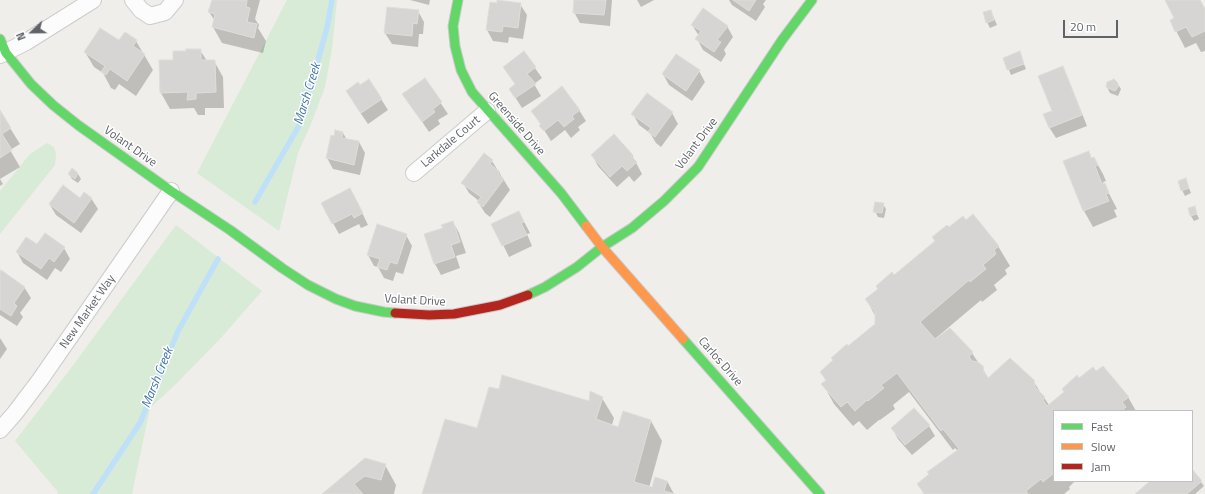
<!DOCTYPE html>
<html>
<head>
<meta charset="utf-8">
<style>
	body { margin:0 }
	#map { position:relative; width:1205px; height:494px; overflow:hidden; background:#efeeea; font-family:"Titillium Web",sans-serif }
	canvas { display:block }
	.legend { position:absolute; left:1053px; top:410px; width:140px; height:72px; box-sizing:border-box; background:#fff; border:1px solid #bfc1c3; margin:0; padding:5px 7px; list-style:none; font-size:12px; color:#5f6368 }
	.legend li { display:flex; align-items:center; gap:8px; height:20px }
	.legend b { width:20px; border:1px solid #bfc1c3 }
	.north { position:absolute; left:12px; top:12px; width:40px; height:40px; -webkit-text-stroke:3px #fff; paint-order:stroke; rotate:248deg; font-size:11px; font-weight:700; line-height:16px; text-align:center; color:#5f6368 }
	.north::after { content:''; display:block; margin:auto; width:14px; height:18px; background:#5f6368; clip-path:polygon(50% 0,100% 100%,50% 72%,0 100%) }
	.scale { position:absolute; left:1063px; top:20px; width:55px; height:18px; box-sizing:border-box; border:2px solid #5f6368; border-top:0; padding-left:5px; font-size:12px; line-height:14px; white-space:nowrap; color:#5f6368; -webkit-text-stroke:3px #fff; paint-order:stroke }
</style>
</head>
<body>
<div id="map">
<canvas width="1205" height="494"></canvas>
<ul class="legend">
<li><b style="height:5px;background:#63d668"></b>Fast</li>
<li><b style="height:5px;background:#ff974d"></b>Slow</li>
<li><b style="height:5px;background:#b3261e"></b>Jam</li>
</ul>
<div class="north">N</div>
<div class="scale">20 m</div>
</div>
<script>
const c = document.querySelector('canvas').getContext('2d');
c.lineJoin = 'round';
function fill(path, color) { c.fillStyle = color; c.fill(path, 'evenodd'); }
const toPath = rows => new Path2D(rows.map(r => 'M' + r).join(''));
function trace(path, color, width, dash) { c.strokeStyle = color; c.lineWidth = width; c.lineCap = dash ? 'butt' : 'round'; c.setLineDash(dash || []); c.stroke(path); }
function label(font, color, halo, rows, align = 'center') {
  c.font = font + ' "Titillium Web",sans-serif'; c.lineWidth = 3; c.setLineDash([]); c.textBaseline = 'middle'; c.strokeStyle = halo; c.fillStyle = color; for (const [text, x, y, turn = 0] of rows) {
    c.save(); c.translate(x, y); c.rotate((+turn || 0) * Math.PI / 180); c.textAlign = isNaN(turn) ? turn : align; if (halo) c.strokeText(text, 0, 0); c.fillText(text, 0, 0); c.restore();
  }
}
const green = toPath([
	[287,0,337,0,332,49,325,87,311,124,298,153,279,231,197,173],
	[47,143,54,147,56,154,55,165,0,234,0,191,30,154],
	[176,225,262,291,220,339,174,386,150,408,132,494,57,494,58,492,15,441,74,364]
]);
const shadow = toPath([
	[213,0,260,0,255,19,259,25,258,28,266,41,263,53,222,43,213,27,215,21,209,12],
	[410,0,430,0,429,5],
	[575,0,612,0,610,26,580,23,574,12],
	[637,0,654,0,641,7],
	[729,0,766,0,763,4,765,7,756,21,732,5],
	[1166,0,1200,0,1205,9,1205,51,1201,52,1196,43,1185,48,1171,21,1175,19],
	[520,4,527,15,523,39,509,37,508,43,493,41,487,30],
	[388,8,418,11,424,22,423,34,419,34,418,47,392,44,385,33],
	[991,11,997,25,990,28,987,22],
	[692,25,727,26,733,37,724,50,726,54,721,62,703,50,697,39,699,36],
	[136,41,153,70,136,96,119,84,115,90,111,88,103,73,94,67,85,52,120,42],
	[200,50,207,61,214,61,223,77,224,108,205,108,205,115,198,115,194,108,170,109,161,93,174,61],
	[1019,52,1026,69,1011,75,1004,58],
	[524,53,535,68,542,78,534,84,541,96,522,108,510,89,516,85,505,68],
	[1062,67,1068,78,1087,126,1056,138,1049,127],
	[699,71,705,82,692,101,669,85,663,74],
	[369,80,388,110,368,124,353,102,360,87],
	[425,80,448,114,438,120,440,124,429,132,404,95],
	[1117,83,1121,89,1118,96,1110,93,1107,87],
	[579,110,586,121,578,127,580,130,571,138,565,130,551,141,532,111],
	[0,112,20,144,10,150,20,167,0,179],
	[672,113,678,124,661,147,656,143,650,133,639,125,633,114],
	[343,133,347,140,359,142,365,153,360,175,333,169,327,158,335,137],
	[1088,152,1092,159,1094,158,1103,174,1106,181,1103,182,1117,209,1114,210,1117,217,1093,227,1084,211,1064,161],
	[592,155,632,155,642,174,634,182,629,176,617,187,598,166],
	[492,161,510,190,490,217,485,213,478,202,479,201,469,193,463,183],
	[72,170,78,174,81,179,78,183,72,179,69,174],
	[0,179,3,184,0,186],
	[1185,179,1191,193,1185,196,1182,190],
	[91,198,98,209,81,233,56,215,50,205],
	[356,200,368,225,361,228,359,224,339,234,333,223],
	[883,204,886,209,884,218,878,217,875,211],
	[1194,207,1199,219,1194,221,1191,216],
	[519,212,530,233,527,234,532,246,509,257,493,224],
	[966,221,998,246,1010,266,1005,270,1007,274,994,285,997,290,982,302,981,300,936,338,937,339,972,353,989,379,1033,381,1049,405,1079,380,1128,397,1136,411,1054,411,1054,481,1075,481,1069,487,1070,489,1064,494,924,494,918,484,958,451,955,448,953,450,909,392,893,405,895,409,880,420,879,420,867,430,859,421,853,426,834,404,823,384,826,381,821,372,834,361,832,358,848,348,876,324,876,317,866,299,936,241,949,228],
	[453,222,459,233,466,253,456,256,460,268,441,275,435,264,425,235,444,228],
	[406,235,412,246,403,274,396,272,393,281,384,278,378,267,374,266,368,255],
	[38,246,64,248,70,259,61,272,55,268,47,280,23,263,17,252],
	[0,274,24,287,31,298,20,313,23,317,17,326,0,315],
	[0,338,7,349,0,359],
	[602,398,614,418,612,425,619,428,651,421,662,441,649,488,653,489,667,481,674,494,423,494,478,430,589,402],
	[929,426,935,436,912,455,898,439,892,428],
	[385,465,396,485,394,494,324,494],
	[1192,470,1204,486,1195,494,1136,494,1152,481,1192,481]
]);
const stream = toPath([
	[255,202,300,124,327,28,332,0],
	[93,494,140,423,178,331,218,259]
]);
const building = toPath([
	[212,0,247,0,246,7,250,8,247,22,257,24,254,38,212,27,215,14,208,12,212,0],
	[497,0,521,3,518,28,503,26,502,32,486,30,490,2,497,3,497,0],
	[574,0,606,0,604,15,573,13,574,0],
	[733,0,756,0,749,11,733,0],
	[1165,0,1200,0,1205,10,1205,31,1192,37,1186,27,1175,32,1170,20,1174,18,1165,0],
	[387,7,419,10,417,24,413,23,412,36,384,33,387,7],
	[703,8,728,26,717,40,721,42,714,52,695,39,701,31,691,25,703,8],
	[991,10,994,20,986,23,983,12,991,10],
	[100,28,119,40,125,32,137,40,133,46,145,54,127,81,110,69,106,75,101,72,105,66,84,52,100,28],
	[186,49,201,49,201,60,215,60,216,92,196,93,196,99,187,100,188,92,160,93,159,60,173,60,173,51,186,51,186,49],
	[524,51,536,67,527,74,536,84,515,98,509,89,515,84,503,67,524,51],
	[1020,51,1024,64,1007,70,1003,58,1020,51],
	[676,54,700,70,686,91,662,74,676,54],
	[1063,66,1082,115,1049,128,1043,114,1052,111,1038,76,1063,66],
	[425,78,442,102,433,109,435,112,422,122,402,94,425,78],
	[369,79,382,99,361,113,346,91,358,82,360,85,369,79],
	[1114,79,1118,83,1118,87,1115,91,1106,87,1107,82,1114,79],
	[562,86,580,110,572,116,574,119,564,127,558,120,544,131,539,126,541,124,531,111,562,86],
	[647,93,673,112,655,137,648,132,651,128,631,114,647,93],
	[0,110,11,128,2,134,12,150,0,158,0,110],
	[335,130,343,132,342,138,359,141,354,165,326,158,331,135,334,136,335,130],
	[614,134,633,155,631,156,637,162,627,171,622,166,610,177,591,155,614,134],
	[1089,151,1091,158,1094,157,1098,165,1095,166,1102,184,1105,183,1109,193,1106,194,1109,201,1083,211,1063,161,1089,151],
	[484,153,493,160,490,164,500,172,498,174,504,179,483,207,477,202,481,197,461,183,484,153],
	[72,168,78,173,75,179,68,174,72,168],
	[1186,178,1189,188,1181,191,1178,181,1186,178],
	[63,185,80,198,84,192,92,198,74,223,49,204,63,185],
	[350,188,363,213,354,218,352,214,332,224,321,203,350,188],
	[875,202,884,203,882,213,873,212,875,202],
	[1195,206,1197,214,1190,216,1188,208,1195,206],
	[519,211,524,222,521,223,527,235,502,246,491,224,519,211],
	[973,214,999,246,994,250,996,254,983,265,986,269,970,282,969,280,920,322,935,339,950,328,973,352,969,357,972,361,978,362,983,366,984,373,988,378,1010,358,1034,380,1035,387,1045,397,1043,400,1047,406,1064,392,1062,389,1077,375,1079,378,1093,367,1096,371,1103,366,1129,397,1122,402,1126,407,1122,411,1054,411,1054,473,1043,482,1041,479,1026,491,1028,494,922,494,924,493,917,484,929,474,927,472,959,449,943,429,941,431,897,373,881,385,884,388,868,401,867,400,855,411,847,402,841,407,821,384,826,380,820,372,833,360,831,358,847,344,848,346,875,324,875,312,865,299,878,289,876,286,892,272,894,275,935,241,932,237,947,225,949,227,963,216,966,220,973,214],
	[453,221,460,242,451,245,455,257,434,264,424,234,443,228,441,225,453,221],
	[377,224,407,234,397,264,390,262,387,270,377,267,380,259,367,255,377,224],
	[45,233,65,247,54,262,49,258,41,269,16,252,26,237,37,244,45,233],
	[1,270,25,287,14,303,17,306,11,316,0,309,0,272,1,270],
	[502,375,589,401,590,391,603,397,596,419,618,427,623,411,651,420,634,482,652,487,655,477,667,481,664,491,675,494,422,494,445,419,477,428,489,387,499,389,502,375],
	[914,408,930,425,905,445,891,428,914,408],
	[365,458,386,464,381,480,365,476,354,484,363,494,322,494,365,458],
	[1192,469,1202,481,1187,494,1135,494,1150,481,1192,481,1192,469]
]);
const street = toPath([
	[133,0,141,10,150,16,165,12,175,0],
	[0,55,26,42,93,0],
	[414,173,487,111],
	[0,430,15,413,40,380,171,191]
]);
const fast = toPath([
	[458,0,453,26,455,46,461,70,472,92,561,193,586,226],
	[0,39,6,53,31,84,53,105,78,125,171,191,230,230,282,268,308,285,336,299,355,306,384,312,395,313],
	[528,295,545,287,577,267,602,247,632,228,664,201,698,167,782,40,812,0],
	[683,339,820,494]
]);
const slow = toPath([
	[586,226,602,247,683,339]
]);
const jam = toPath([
	[395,313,429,315,454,314,500,305,528,295]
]);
const streetNames = [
	["Greenside Drive",516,124,49],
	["Larkdale Court",451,142,-40],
	["Volant Drive",697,144,-53],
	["Volant Drive",130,147,35],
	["Volant Drive",415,301,3],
	["New Market Way",88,312,-55],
	["Carlos Drive",720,362,49]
];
const waterNames = [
	["Marsh Creek",308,94,-73],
	["Marsh Creek",158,378,-68]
];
fill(green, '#d8ebd6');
fill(shadow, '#0003');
trace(stream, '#bfe0f9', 5.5);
fill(building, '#d6d5d3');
trace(building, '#deddd9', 1);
trace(street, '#cbcccc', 18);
trace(fast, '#cacacb', 11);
trace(slow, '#cacacb', 11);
trace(jam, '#cacacb', 11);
trace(street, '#fdfcfc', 16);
trace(fast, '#63d668', 9);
trace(slow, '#ff974d', 9);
trace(jam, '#b3261e', 9);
label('12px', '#5f6368', '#fff', streetNames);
label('italic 13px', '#4174aa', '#fff', waterNames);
</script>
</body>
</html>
